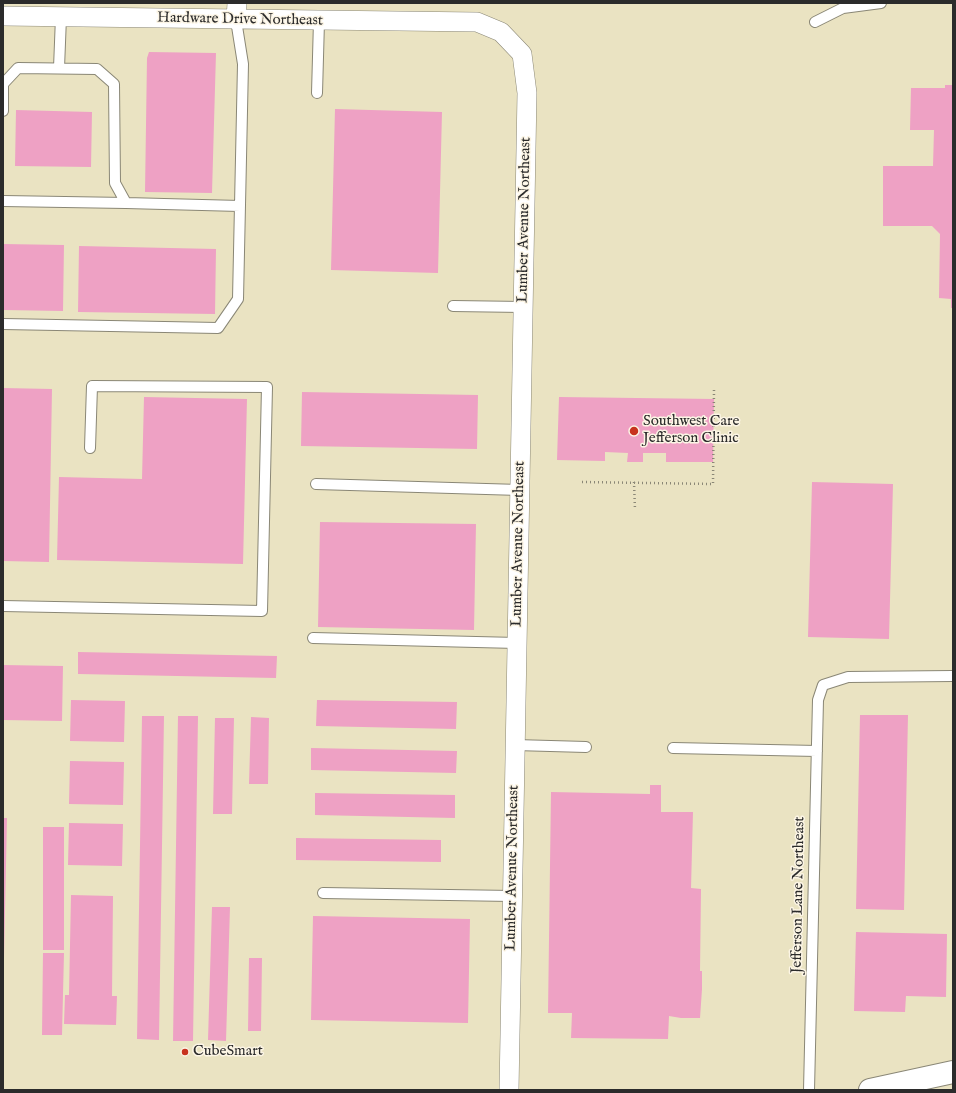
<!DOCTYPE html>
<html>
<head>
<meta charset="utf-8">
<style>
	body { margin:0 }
	#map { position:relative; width:956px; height:1093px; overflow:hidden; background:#eae3c2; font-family:"IM FELL English",serif }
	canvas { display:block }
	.frame { position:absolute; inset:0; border:4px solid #2b2b2b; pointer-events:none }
</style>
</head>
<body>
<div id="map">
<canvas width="956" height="1093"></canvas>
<div class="frame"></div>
</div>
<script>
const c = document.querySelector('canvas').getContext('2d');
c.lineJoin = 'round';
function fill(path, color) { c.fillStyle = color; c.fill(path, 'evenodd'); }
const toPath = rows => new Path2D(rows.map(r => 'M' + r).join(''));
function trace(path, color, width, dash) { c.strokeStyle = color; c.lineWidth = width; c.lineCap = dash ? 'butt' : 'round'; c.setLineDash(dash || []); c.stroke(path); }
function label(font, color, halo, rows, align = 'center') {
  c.font = font + ' "IM FELL English",serif'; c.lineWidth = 3; c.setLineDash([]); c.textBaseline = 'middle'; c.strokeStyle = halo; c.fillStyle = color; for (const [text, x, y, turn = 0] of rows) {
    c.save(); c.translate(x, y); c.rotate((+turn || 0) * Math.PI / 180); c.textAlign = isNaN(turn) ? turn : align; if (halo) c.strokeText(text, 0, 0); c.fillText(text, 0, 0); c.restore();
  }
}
const building = toPath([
	[149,52,216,53,212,193,145,192,147,58],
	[945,85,953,85,953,308,951,308,951,299,939,298,940,234,932,226,883,226,883,166,933,166,934,130,910,130,911,88,945,88],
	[335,109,442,112,438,273,331,270],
	[16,110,92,112,91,167,15,166],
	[3,244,64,245,63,311,3,310],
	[79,246,216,249,215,314,78,312],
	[3,388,52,389,49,562,3,561],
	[302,392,478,395,477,449,301,446],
	[144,397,247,399,243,564,57,560,59,477,142,479],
	[559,397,714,399,713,462,666,462,666,453,643,453,643,462,627,462,628,453,605,452,605,461,557,460],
	[812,482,893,484,889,639,808,637],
	[320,522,476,524,474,630,318,627],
	[78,652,277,656,276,678,78,674],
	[3,665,63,666,62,721,3,720],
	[71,700,125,701,124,742,70,741],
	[317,700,457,702,456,729,316,726],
	[860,715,908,715,904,910,856,909],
	[142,716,164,716,159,1040,137,1039],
	[178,716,198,716,193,1041,173,1041],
	[251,717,269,718,268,784,249,784],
	[215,718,234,718,232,814,213,814],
	[311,748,457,751,456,773,311,770],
	[70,761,124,762,123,805,69,804],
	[650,785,661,785,661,812,693,812,691,888,701,889,700,971,702,971,702,989,700,1018,681,1018,669,1016,668,1039,571,1038,572,1013,548,1013,551,792,650,794],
	[315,793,455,795,455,818,315,815],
	[3,818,7,818,4,958,3,958],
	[69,823,123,824,122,866,68,865],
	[43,827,64,827,64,950,43,950],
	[296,838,441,840,441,862,296,860],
	[71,895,113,896,112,996,117,996,116,1025,64,1024,65,995,69,995],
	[212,907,230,907,226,1041,208,1040],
	[313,916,470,919,468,1023,311,1020],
	[856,932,947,934,946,997,906,996,905,1012,854,1011],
	[43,953,64,953,62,1035,42,1035],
	[249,958,262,958,261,1031,248,1031]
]);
const path = toPath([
	[582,482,713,484,714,390],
	[634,482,635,510]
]);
const lane = toPath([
	[815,22,843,8,881,3],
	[59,68,61,17],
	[317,93,319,21],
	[3,111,3,84,18,68,97,69,114,84,115,183,126,203,240,206],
	[3,201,126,203],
	[453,306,523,307],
	[3,324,218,328,238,299,243,64,236,20],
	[316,484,520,490],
	[3,606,262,611,267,387,92,386,90,448],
	[313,638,517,643],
	[515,745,586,747],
	[673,748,817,751],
	[323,893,512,896],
	[809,1090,818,700,823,685,848,677,953,676]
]);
const street = toPath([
	[3,16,477,22,501,32,522,54,527,93,509,1090],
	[236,20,237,3]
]);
const secondary = toPath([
	[870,1090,953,1072]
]);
const markers = [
	[634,431,5,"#c8321e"],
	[185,1052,4,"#c8321e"]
];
const streetNames = [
	["Hardware Drive Northeast",240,20,1],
	["Lumber Avenue Northeast",525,220,-89],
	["Lumber Avenue Northeast",519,544,-89],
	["Lumber Avenue Northeast",513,868,-89],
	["Jefferson Lane Northeast",799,895,-89]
];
const poiNames = [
	["Southwest Care",643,422],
	["Jefferson Clinic",643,439],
	["CubeSmart",193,1052]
];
fill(building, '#eea1c4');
trace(lane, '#8a8776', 12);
trace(street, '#8a8776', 20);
trace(secondary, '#8a8776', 24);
trace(path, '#8a8776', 2.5, [1, 3]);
trace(lane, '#fff', 10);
trace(street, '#fff', 19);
trace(secondary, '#fff', 22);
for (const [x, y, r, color] of markers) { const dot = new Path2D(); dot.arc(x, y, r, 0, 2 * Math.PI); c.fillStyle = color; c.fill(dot); trace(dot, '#fcf5e5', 1.5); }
label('15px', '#2b2b2b', '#fcf5e5', streetNames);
label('15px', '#2b2b2b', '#fcf5e5', poiNames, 'left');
</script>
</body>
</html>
